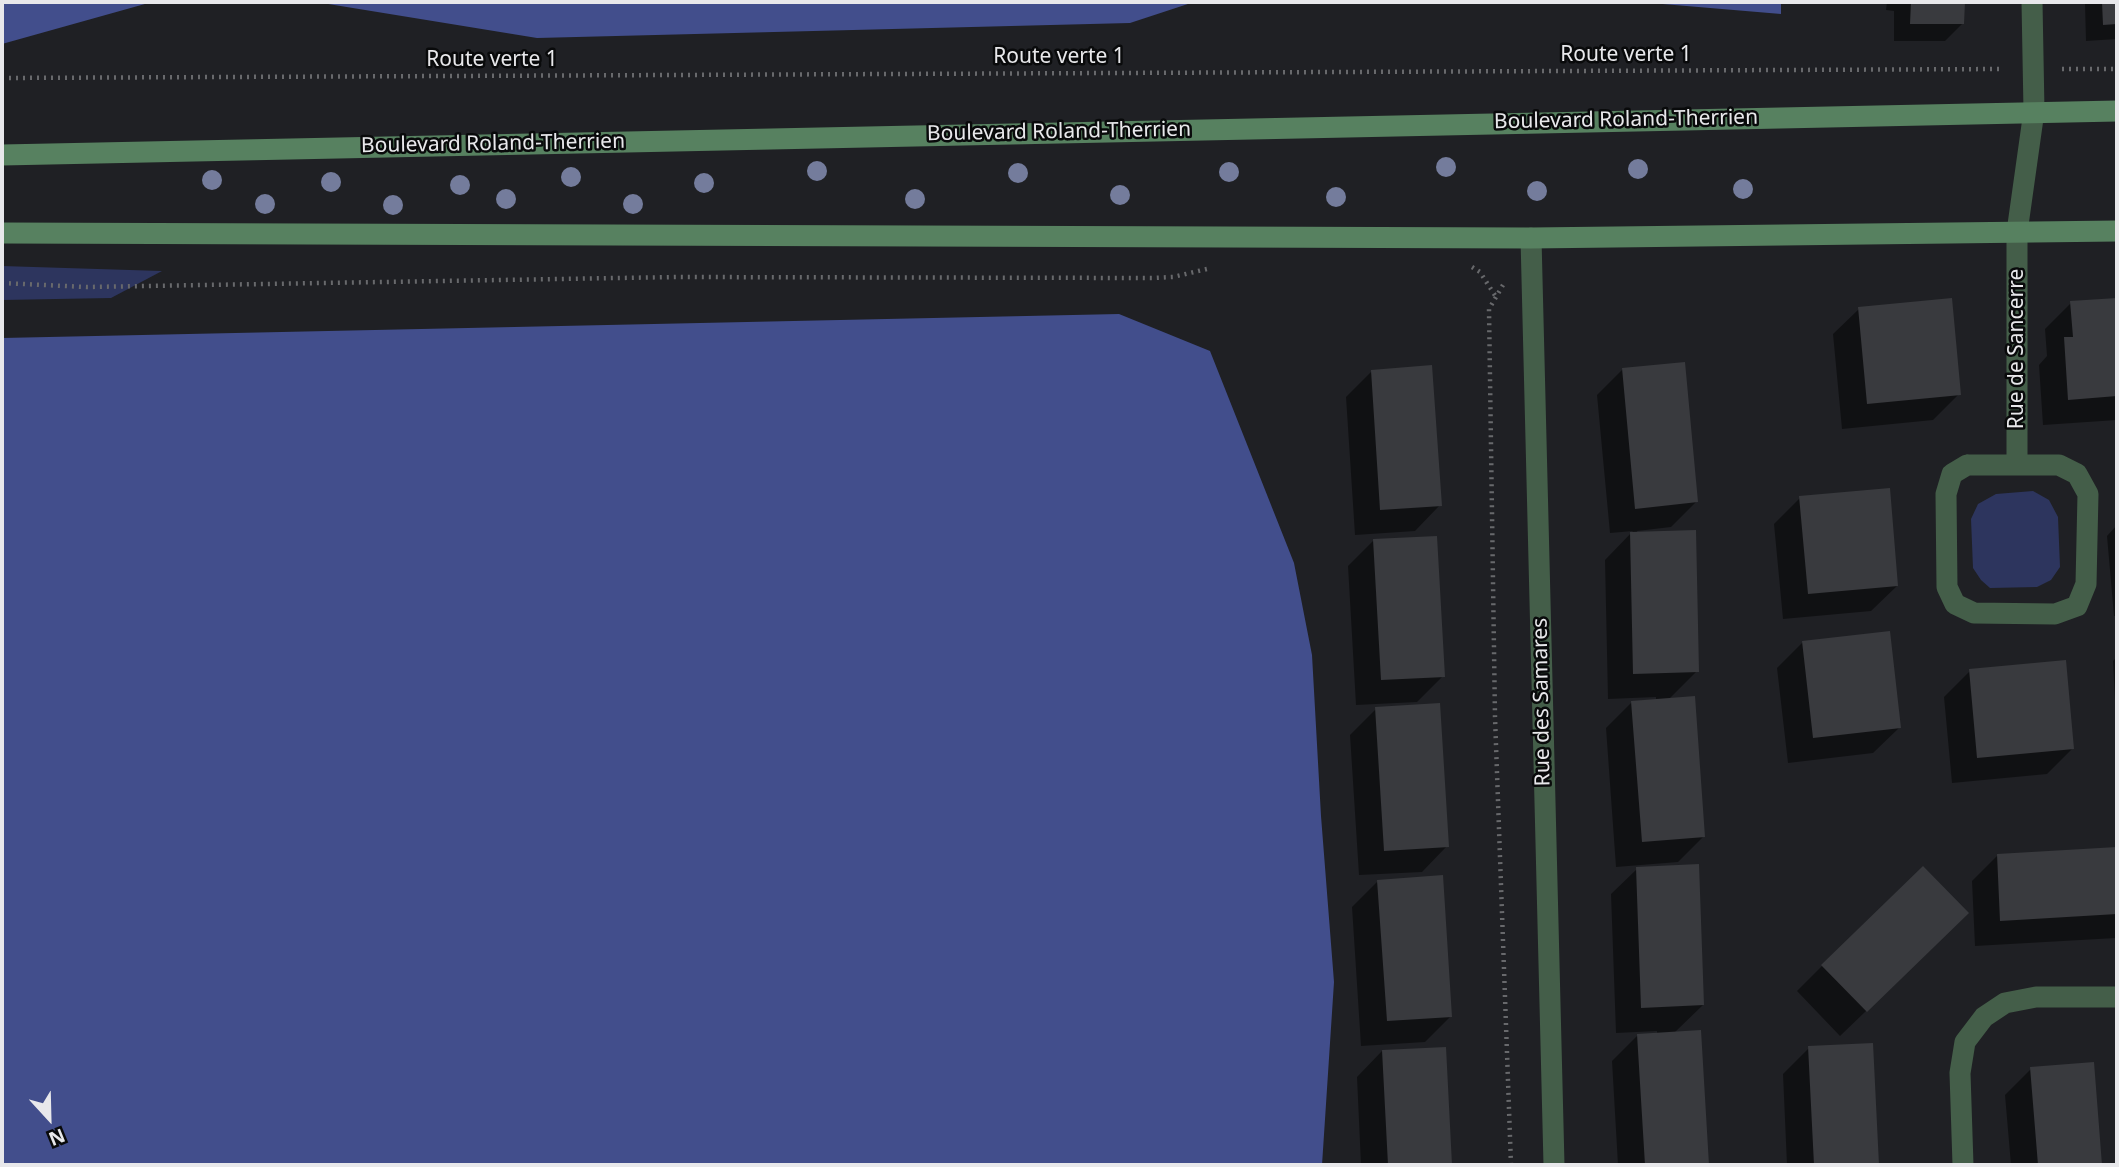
<!DOCTYPE html>
<html>
<head>
<meta charset="utf-8">
<style>
	body { margin:0 }
	#map { position:relative; width:2119px; height:1167px; overflow:hidden; background:#1f2024; font-family:"Noto Sans",sans-serif }
	canvas { display:block }
	.frame { position:absolute; inset:0; border:4px solid #e8e8eb; pointer-events:none }
	.north { position:absolute; left:14px; top:1083px; width:70px; height:70px; -webkit-text-stroke:5px #090a0b; paint-order:stroke; rotate:158deg; font-size:19px; font-weight:700; line-height:28px; text-align:center; color:#e8e8eb }
	.north::after { content:''; display:block; margin:auto; width:24px; height:32px; background:#e8e8eb; clip-path:polygon(50% 0,100% 100%,50% 72%,0 100%) }
</style>
</head>
<body>
<div id="map">
<canvas width="2119" height="1167"></canvas>
<div class="frame"></div>
<div class="north">N</div>
</div>
<script>
const c = document.querySelector('canvas').getContext('2d');
c.lineJoin = 'round';
function fill(path, color) { c.fillStyle = color; c.fill(path, 'evenodd'); }
const toPath = rows => new Path2D(rows.map(r => 'M' + r).join(''));
function trace(path, color, width, dash) { c.strokeStyle = color; c.lineWidth = width; c.lineCap = dash ? 'butt' : 'round'; c.setLineDash(dash || []); c.stroke(path); }
function label(font, color, halo, rows, align = 'center') {
  c.font = font + ' "Noto Sans",sans-serif'; c.lineWidth = 5; c.setLineDash([]); c.textBaseline = 'middle'; c.strokeStyle = halo; c.fillStyle = color; for (const [text, x, y, turn = 0] of rows) {
    c.save(); c.translate(x, y); c.rotate((+turn || 0) * Math.PI / 180); c.textAlign = isNaN(turn) ? turn : align; if (halo) c.strokeText(text, 0, 0); c.fillText(text, 0, 0); c.restore();
  }
}
const green = toPath([
	[2,266,162,271,111,298,2,300],
	[2033,491,2049,500,2058,517,2060,567,2051,580,2037,587,1990,588,1981,580,1973,568,1971,519,1978,504,1996,494]
]);
const forest = toPath([
	[2,2,152,2,2,44],
	[316,2,1194,2,1130,23,537,38],
	[1639,2,1781,2,1781,14],
	[1119,314,1210,351,1294,563,1312,655,1321,816,1334,982,1322,1165,2,1165,2,338]
]);
const shadow = toPath([
	[1887,2,1963,2,1962,24,1945,41,1894,41,1894,11,1886,10],
	[2087,2,2117,2,2117,39,2086,41,2085,4],
	[2117,300,2117,420,2043,425,2039,365,2047,356,2045,329,2071,303],
	[1859,309,1959,394,1933,420,1842,429,1833,334],
	[1623,369,1696,502,1671,527,1637,531,1697,671,1669,699,1704,836,1678,862,1616,867,1606,728,1632,702,1656,700,1656,697,1608,699,1605,560,1633,531,1610,533,1597,395],
	[1371,372,1440,505,1415,531,1355,535,1346,397],
	[1800,498,1897,586,1871,611,1783,619,1774,524],
	[2117,525,2117,616,2114,616,2107,536],
	[1373,541,1443,676,1417,702,1356,705,1348,566],
	[1803,642,1899,728,1873,753,1788,763,1777,668],
	[2117,657,2117,740,2113,661],
	[1970,671,2073,748,2047,774,1952,783,1944,697],
	[1376,709,1447,846,1422,872,1359,875,1350,735],
	[2117,848,2116,938,1975,946,1972,881,1997,856],
	[1637,869,1703,1005,1674,1033,1699,1032,1707,1165,1618,1165,1612,1061,1637,1036,1657,1034,1657,1031,1616,1033,1611,894],
	[1377,882,1451,1016,1425,1042,1361,1046,1352,907],
	[1941,939,1840,1036,1797,991,1822,966],
	[1872,1045,1877,1165,1787,1165,1783,1074,1809,1048],
	[1445,1049,1450,1165,1361,1165,1357,1077,1382,1051],
	[2093,1064,2100,1165,2011,1165,2005,1095,2031,1069]
]);
const building = toPath([
	[1911,2,1965,2,1964,24,1910,24],
	[2102,2,2117,2,2117,24,2103,25],
	[1952,298,1961,395,1867,404,1858,307],
	[2117,298,2117,396,2068,400,2064,337,2073,337,2070,301],
	[1685,362,1698,502,1635,509,1622,368],
	[1432,365,1442,506,1380,510,1371,370],
	[1890,488,1898,586,1808,594,1799,496],
	[1696,530,1699,672,1633,674,1630,532],
	[1437,536,1445,677,1381,680,1373,539],
	[1890,631,1901,728,1813,738,1802,641],
	[2066,660,2074,749,1977,758,1969,669],
	[1695,696,1705,837,1642,842,1631,701],
	[1440,703,1449,847,1384,851,1375,707],
	[2117,847,2117,914,2000,921,1997,854],
	[1699,864,1704,1005,1641,1008,1636,867],
	[1923,866,1969,913,1867,1012,1821,965],
	[1443,875,1452,1017,1387,1021,1377,880],
	[1701,1030,1709,1165,1645,1165,1637,1034],
	[1873,1043,1879,1165,1814,1165,1808,1046],
	[1446,1047,1452,1165,1388,1165,1382,1050],
	[2094,1062,2102,1165,2038,1165,2030,1067]
]);
const path = toPath([
	[2062,69,2117,69],
	[2,78,2004,69],
	[1472,267,1480,272,1496,297],
	[2,283,86,287,677,277,1153,278,1173,277,1211,268],
	[1503,285,1489,309,1495,717,1511,1165]
]);
const street = toPath([
	[1531,238,1554,1165],
	[1967,465,2059,465,2077,474,2088,494,2086,584,2077,606,2055,614,1974,613,1955,604,1947,587,1946,494,1952,474,1967,465],
	[2017,465,2017,232,2034,111,2032,2],
	[1963,1165,1960,1073,1965,1042,1984,1017,2005,1003,2036,997,2117,997]
]);
const secondary = toPath([
	[2,155,2117,111],
	[2,233,1531,238,2117,231]
]);
const trees = [
	[1446,167],
	[1638,169],
	[817,171],
	[1229,172],
	[1018,173],
	[571,177],
	[212,180],
	[331,182],
	[704,183],
	[460,185],
	[1743,189],
	[1537,191],
	[1120,195],
	[1336,197],
	[506,199],
	[915,199],
	[265,204],
	[633,204],
	[393,205]
];
const streetNames = [
	["Route verte 1",1626,55],
	["Route verte 1",1059,57],
	["Route verte 1",492,60],
	["Boulevard Roland-Therrien",1626,120,-1],
	["Boulevard Roland-Therrien",1059,132,-1],
	["Boulevard Roland-Therrien",493,144,-1],
	["Rue de Sancerre",2017,349,-90],
	["Rue des Samares",1542,702,-91]
];
fill(green, '#2d355e');
fill(forest, '#424e8c');
fill(shadow, '#0007');
fill(building, '#393a3e');
trace(path, '#68696c', 4.5, [2, 5]);
trace(street, '#445e49', 21);
trace(secondary, '#578160', 21);
c.fillStyle = '#747c9c';
for (const [x, y] of trees) { c.beginPath(); c.arc(x, y, 10, 0, 2 * Math.PI); c.fill(); }
label('21px', '#e8e8eb', '#090a0b', streetNames);
</script>
</body>
</html>
